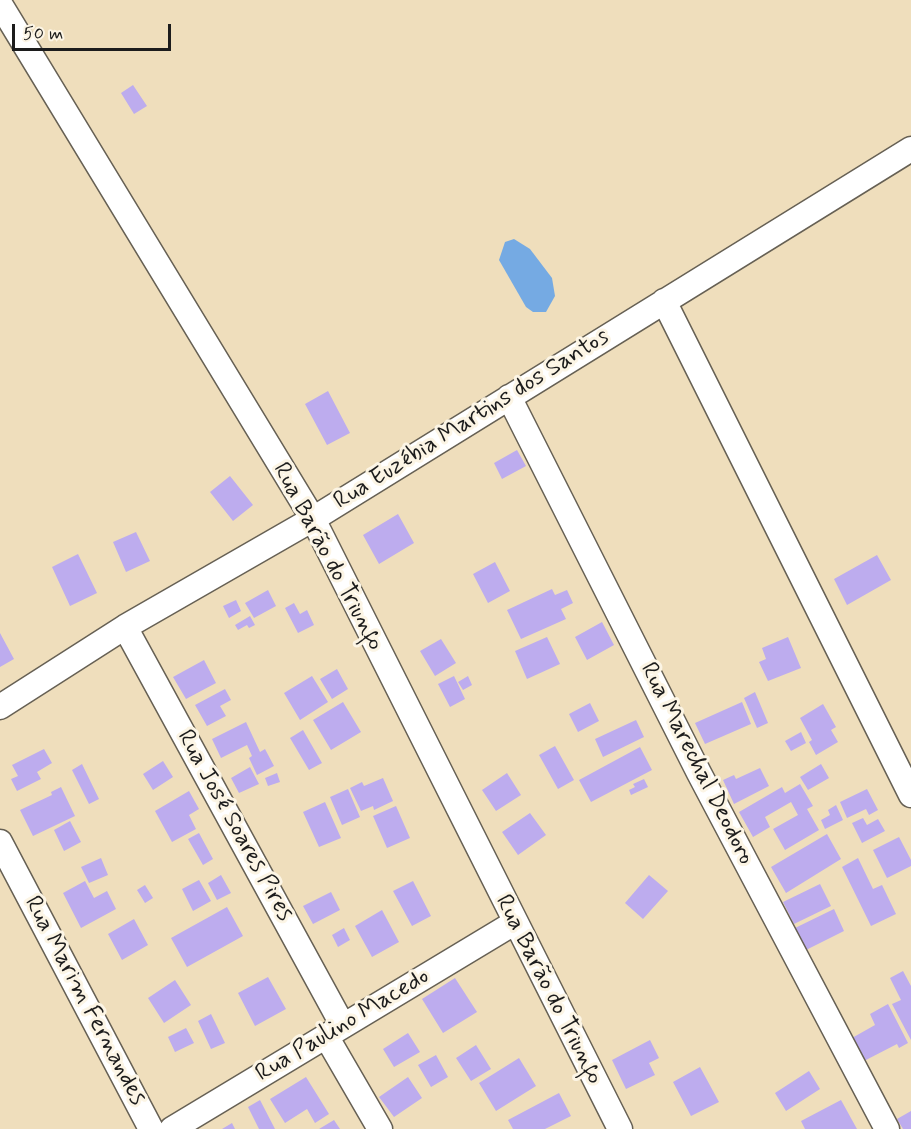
<!DOCTYPE html>
<html>
<head>
<meta charset="utf-8">
<style>
	body { margin:0 }
	#map { position:relative; width:911px; height:1129px; overflow:hidden; background:#efdebc; font-family:Mynerve,sans-serif }
	canvas { display:block }
	.scale { position:absolute; left:12px; top:24px; width:159px; height:27px; box-sizing:border-box; border:3px solid #1c1c1c; border-top:0; padding-left:8px; font-size:18px; line-height:21px; white-space:nowrap; color:#1c1c1c; -webkit-text-stroke:4px #fcf5e5; paint-order:stroke }
</style>
</head>
<body>
<div id="map">
<canvas width="911" height="1129"></canvas>
<div class="scale">50 m</div>
</div>
<script>
const c = document.querySelector('canvas').getContext('2d');
c.lineJoin = 'round';
function fill(path, color) { c.fillStyle = color; c.fill(path, 'evenodd'); }
const toPath = rows => new Path2D(rows.map(r => 'M' + r).join(''));
function trace(path, color, width, dash) { c.strokeStyle = color; c.lineWidth = width; c.lineCap = dash ? 'butt' : 'round'; c.setLineDash(dash || []); c.stroke(path); }
function label(font, color, halo, rows, align = 'center') {
  c.font = font + ' Mynerve,sans-serif'; c.lineWidth = 6; c.setLineDash([]); c.textBaseline = 'middle'; c.strokeStyle = halo; c.fillStyle = color; for (const [text, x, y, turn = 0] of rows) {
    c.save(); c.translate(x, y); c.rotate((+turn || 0) * Math.PI / 180); c.textAlign = isNaN(turn) ? turn : align; if (halo) c.strokeText(text, 0, 0); c.fillText(text, 0, 0); c.restore();
  }
}
const water = toPath([
	[514,239,530,249,552,278,555,296,546,312,533,312,526,307,499,260,505,242]
]);
const building = toPath([
	[133,85,147,106,134,114,121,93],
	[328,391,350,433,327,445,305,404],
	[517,450,526,466,502,479,494,463],
	[230,476,253,505,233,521,210,492],
	[398,514,414,543,379,564,363,535],
	[136,532,150,561,126,572,113,542],
	[78,554,97,593,70,606,52,567],
	[877,555,891,580,847,605,834,579],
	[495,562,510,591,488,603,473,574],
	[552,589,555,595,567,590,573,603,561,609,566,619,521,639,507,610],
	[268,590,276,606,254,618,245,603],
	[236,600,241,611,229,618,223,606],
	[294,603,300,614,307,610,314,625,298,633,285,608],
	[250,616,255,625,249,628,247,625,238,630,235,625],
	[602,622,614,645,587,660,575,637],
	[0,633,14,659,0,667],
	[547,637,560,664,527,679,515,651],
	[788,637,801,668,768,681,759,662,766,659,762,648],
	[441,639,456,663,435,676,420,651],
	[204,660,216,683,186,699,173,677],
	[337,669,348,689,332,699,320,679],
	[312,676,328,702,300,720,284,693],
	[454,676,465,699,450,707,438,684],
	[468,676,472,685,463,690,458,682],
	[225,689,231,700,220,706,226,716,207,726,195,705],
	[755,692,768,723,757,728,744,698],
	[343,702,361,732,331,750,313,720],
	[742,702,751,724,705,744,695,723],
	[590,703,599,721,578,732,569,714],
	[823,704,836,727,831,730,838,742,816,755,809,742,812,740,800,718],
	[636,720,644,737,603,757,595,739],
	[246,722,260,752,265,749,274,766,257,775,249,758,252,756,247,745,221,758,212,739],
	[303,730,322,763,309,770,290,738],
	[801,732,806,743,791,751,785,741],
	[555,746,574,780,558,789,539,755],
	[640,747,652,770,591,802,579,780],
	[44,749,52,763,37,772,41,779,17,791,11,779,18,776,12,765],
	[163,761,173,777,153,790,143,774],
	[82,764,99,799,89,804,72,770],
	[821,764,829,778,808,790,800,777],
	[250,767,259,784,239,793,231,778],
	[760,768,769,786,734,804,723,780,734,775,736,779],
	[277,773,280,782,268,786,265,778],
	[507,773,521,795,496,811,482,790],
	[383,778,393,801,374,810,373,806,361,811,350,788,362,782,364,786],
	[644,779,648,787,631,795,629,790,635,787,633,784],
	[800,784,813,806,807,809,819,830,785,850,773,829,798,815,791,802,765,817,770,827,753,837,739,812,782,787,785,793],
	[61,787,75,816,33,836,20,810,52,795,51,792],
	[348,789,360,817,342,825,330,797],
	[867,789,878,810,869,815,866,809,847,818,840,802],
	[189,791,199,809,189,815,196,829,172,842,155,811],
	[325,802,341,838,319,847,303,812],
	[836,805,843,820,825,829,821,820,830,815,828,810],
	[396,806,410,838,387,848,373,816],
	[530,813,546,835,518,855,502,832],
	[863,818,867,825,878,819,885,831,862,843,852,823],
	[70,821,81,842,64,851,54,830],
	[199,833,213,859,203,865,188,839],
	[827,834,841,859,786,893,771,867],
	[899,837,911,860,911,866,887,878,873,850],
	[101,858,108,875,89,883,81,867],
	[858,858,873,889,882,885,896,914,871,926,842,867],
	[221,875,231,893,217,900,208,883],
	[649,875,668,891,643,919,625,903],
	[199,880,211,901,193,911,182,889],
	[85,881,94,898,107,891,116,909,81,928,63,893],
	[413,881,431,916,412,926,393,891],
	[820,884,831,906,794,924,783,902],
	[145,885,153,898,145,903,137,890],
	[331,892,340,910,313,924,303,906],
	[227,907,243,936,187,967,171,938],
	[834,909,844,931,806,950,795,928],
	[382,910,399,942,372,957,355,926],
	[134,919,148,945,122,960,108,934],
	[344,928,350,940,338,947,332,935],
	[903,971,911,986,911,1040,892,1004,901,1000,890,978],
	[268,977,286,1009,255,1026,238,993],
	[455,978,477,1012,443,1033,422,999],
	[175,980,191,1005,164,1023,148,998],
	[888,1004,908,1043,899,1048,897,1044,864,1061,852,1038,875,1025,870,1014],
	[211,1014,225,1043,211,1049,198,1021],
	[186,1028,194,1043,175,1052,168,1037],
	[408,1033,420,1052,394,1067,383,1049],
	[650,1040,659,1058,649,1063,655,1075,626,1089,612,1060],
	[476,1045,491,1069,471,1081,456,1058],
	[436,1055,448,1077,431,1087,418,1065],
	[519,1058,536,1086,496,1111,479,1083],
	[700,1067,719,1102,691,1116,673,1082],
	[809,1071,820,1089,786,1111,775,1093],
	[306,1077,329,1114,315,1123,307,1109,285,1123,270,1099],
	[408,1077,422,1098,394,1117,379,1097],
	[559,1093,571,1116,545,1129,513,1129,508,1120],
	[260,1100,275,1129,259,1129,248,1107],
	[841,1100,857,1129,805,1129,801,1121],
	[911,1111,911,1129,903,1129,897,1119],
	[334,1120,340,1129,319,1129],
	[232,1123,235,1129,222,1129]
]);
const minor = toPath([
	[0,4,313,519,620,1129],
	[664,301,911,795],
	[509,397,699,773,887,1129],
	[125,627,343,1026],
	[0,707,125,627,313,519,911,149],
	[0,842,151,1129],
	[326,1036,380,1129],
	[172,1129,514,923]
]);
const streetNames = [
	["Rua Euzébia Martins dos Santos",472,420,-32],
	["Rua Barão do Triunfo",327,557,62],
	["Rua Marechal Deodoro",696,764,63],
	["Rua José Soares Pires",234,826,61],
	["Rua Barão do Triunfo",548,990,63],
	["Rua Marim Fernandes",84,1001,62],
	["Rua Paulino Macedo",343,1026,-31]
];
fill(water, '#75aae3');
fill(building, '#bdacee');
trace(minor, '#666054', 27);
trace(minor, '#fff', 24);
label('24px', '#1c1c1c', '#fcf5e5', streetNames);
</script>
</body>
</html>
